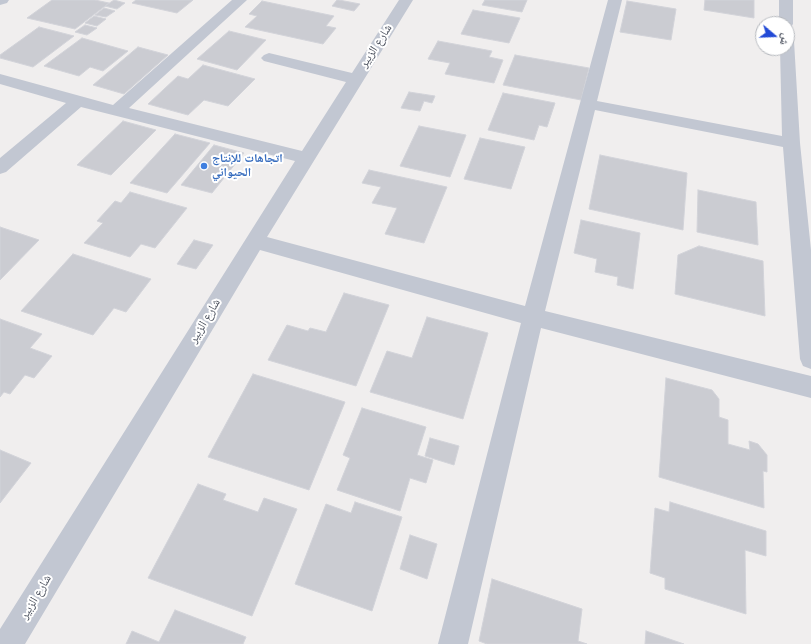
<!DOCTYPE html>
<html>
<head>
<meta charset="utf-8">
<style>
	body { margin:0 }
	#map { position:relative; width:811px; height:644px; overflow:hidden; background:#f0eeee; font-family:Arial,"Noto Naskh Arabic",sans-serif }
	canvas { display:block }
	.north { position:absolute; left:755px; top:16px; width:40px; height:40px; box-sizing:border-box; background:#fff; border:1px solid #b5b8bd; border-radius:50%; rotate:109deg; font-size:11px; font-weight:700; line-height:16px; text-align:center; color:#474d5a }
	.north::after { content:''; display:block; margin:auto; width:14px; height:18px; background:#224ad6; clip-path:polygon(50% 0,100% 100%,50% 72%,0 100%) }
</style>
</head>
<body>
<div id="map">
<canvas width="811" height="644"></canvas>
<div class="north">ش</div>
</div>
<script>
const c = document.querySelector('canvas').getContext('2d');
c.lineJoin = 'round';
function fill(path, color) { c.fillStyle = color; c.fill(path, 'evenodd'); }
const toPath = rows => new Path2D(rows.map(r => 'M' + r).join(''));
function trace(path, color, width, dash) { c.strokeStyle = color; c.lineWidth = width; c.lineCap = dash ? 'butt' : 'round'; c.setLineDash(dash || []); c.stroke(path); }
function label(font, color, halo, rows, align = 'center') {
  c.font = font + ' Arial,"Noto Naskh Arabic",sans-serif'; c.lineWidth = 4; c.setLineDash([]); c.textBaseline = 'middle'; c.strokeStyle = halo; c.fillStyle = color; for (const [text, x, y, turn = 0] of rows) {
    c.save(); c.translate(x, y); c.rotate((+turn || 0) * Math.PI / 180); c.textAlign = isNaN(turn) ? turn : align; if (halo) c.strokeText(text, 0, 0); c.fillText(text, 0, 0); c.restore();
  }
}
const building = toPath([
	[52,0,95,0,109,3,75,29,27,18,52,0],
	[114,0,125,3,117,9,105,6,114,0],
	[136,0,193,0,177,13,132,3,136,0],
	[337,0,339,0,360,4,354,11,332,6,337,0],
	[485,0,527,0,522,12,482,5,485,0],
	[705,0,754,0,754,18,704,10,705,0],
	[262,1,334,16,326,26,336,28,323,44,245,27,257,16,249,14,262,1],
	[627,1,676,9,671,40,620,32,627,1],
	[104,8,115,11,106,17,95,15,104,8],
	[473,10,520,18,509,43,461,34,473,10],
	[94,16,106,19,97,26,85,23,94,16],
	[85,25,97,28,87,35,75,32,85,25],
	[39,27,74,36,33,67,0,58,0,55,39,27],
	[229,31,266,40,237,70,197,59,229,31],
	[82,38,128,51,103,71,90,67,79,76,44,66,82,38],
	[438,41,492,51,489,57,503,60,494,83,445,74,450,63,428,59,438,41],
	[138,47,168,55,124,94,93,85,138,47],
	[515,55,589,68,581,100,503,85,515,55],
	[203,65,255,79,228,106,204,100,188,115,148,104,178,76,188,79,203,65],
	[409,92,435,96,432,103,424,101,420,111,401,108,409,92],
	[503,93,555,103,547,127,539,125,534,140,488,130,503,93],
	[123,121,156,130,111,175,77,165,123,121],
	[419,126,466,135,450,177,400,166,419,126],
	[175,134,210,143,167,193,130,183,175,134],
	[480,138,525,147,511,189,464,179,480,138],
	[214,145,244,153,212,193,181,185,214,145],
	[600,155,687,173,683,230,589,209,600,155],
	[369,170,447,187,424,243,385,234,397,208,372,203,381,187,362,183,369,170],
	[698,190,756,202,758,245,697,232,698,190],
	[130,192,187,208,155,248,141,244,130,257,84,243,103,223,97,221,115,201,121,203,130,192],
	[581,220,640,233,633,289,617,285,618,277,595,272,597,259,574,253,581,220],
	[0,227,39,240,0,280,0,227],
	[194,240,213,245,196,269,177,264,194,240],
	[699,246,763,261,765,316,675,294,678,255,699,246],
	[73,254,151,279,126,312,114,308,93,335,21,311,73,254],
	[344,293,389,305,356,386,268,360,287,325,308,331,310,328,326,332,344,293],
	[427,317,488,333,463,419,370,392,387,351,412,358,427,317],
	[0,319,42,334,30,348,52,356,34,378,25,375,10,394,4,392,0,397,0,319],
	[253,374,345,402,309,490,208,457,253,374],
	[666,378,712,390,719,399,719,417,728,420,728,444,750,450,749,441,758,444,767,455,767,472,763,471,764,508,659,477,666,378],
	[362,408,426,427,417,455,433,460,426,483,410,478,400,511,337,490,350,458,343,455,362,408],
	[430,438,459,446,454,465,425,456,430,438],
	[0,450,31,463,0,503,0,450],
	[198,484,226,494,223,500,258,512,264,498,297,509,252,616,148,578,198,484],
	[355,502,402,517,372,611,295,584,326,504,351,513,355,502],
	[670,502,766,531,766,556,745,550,746,614,665,589,665,578,650,573,655,508,669,512,670,502],
	[410,535,437,544,427,579,400,569,410,535],
	[492,579,582,609,578,641,587,644,487,644,479,641,492,579],
	[175,610,246,637,243,644,126,644,132,631,159,642,175,610],
	[646,631,684,644,645,644,646,631]
]);
const minor = toPath([
	[0,0,9,0,7,3,0,5,0,0],
	[232,0,247,0,129,108,302,151,346,82,264,61,261,58,264,55,269,53,352,73,399,0,413,0,267,237,525,306,608,0,622,0,597,101,782,136,780,48,787,48,787,37,792,38,794,41,800,143,811,250,811,369,803,366,800,359,783,147,595,110,545,311,811,376,811,398,541,328,468,644,438,644,521,323,260,250,25,644,0,644,0,629,295,161,81,107,6,172,0,174,0,158,66,103,0,84,0,74,113,105,232,0],
	[779,0,793,0,793,24,791,27,787,28,787,24,779,24,779,0]
]);
const markers = [
	[204,166,4,"#3f7fe0"]
];
const streetNames = [
	["شارع الزبير",376,46,-57],
	["شارع الزبير",205,321,-59],
	["شارع الزبير",36,597,-59]
];
const shopNames = [
	["اتجاهات للإنتاج",212,159],
	["الحيواني",212,173]
];
fill(building, '#cbccd2');
trace(building, '#d2d3d9', 1);
fill(minor, '#c2c7d2');
for (const [x, y, r, color] of markers) { const dot = new Path2D(); dot.arc(x, y, r, 0, 2 * Math.PI); c.fillStyle = color; c.fill(dot); trace(dot, '#fff', 1.5); }
label('12px', '#474d5a', '#fff', streetNames);
label('bold 12px', '#366cbe', '#fff', shopNames, 'left');
</script>
</body>
</html>
